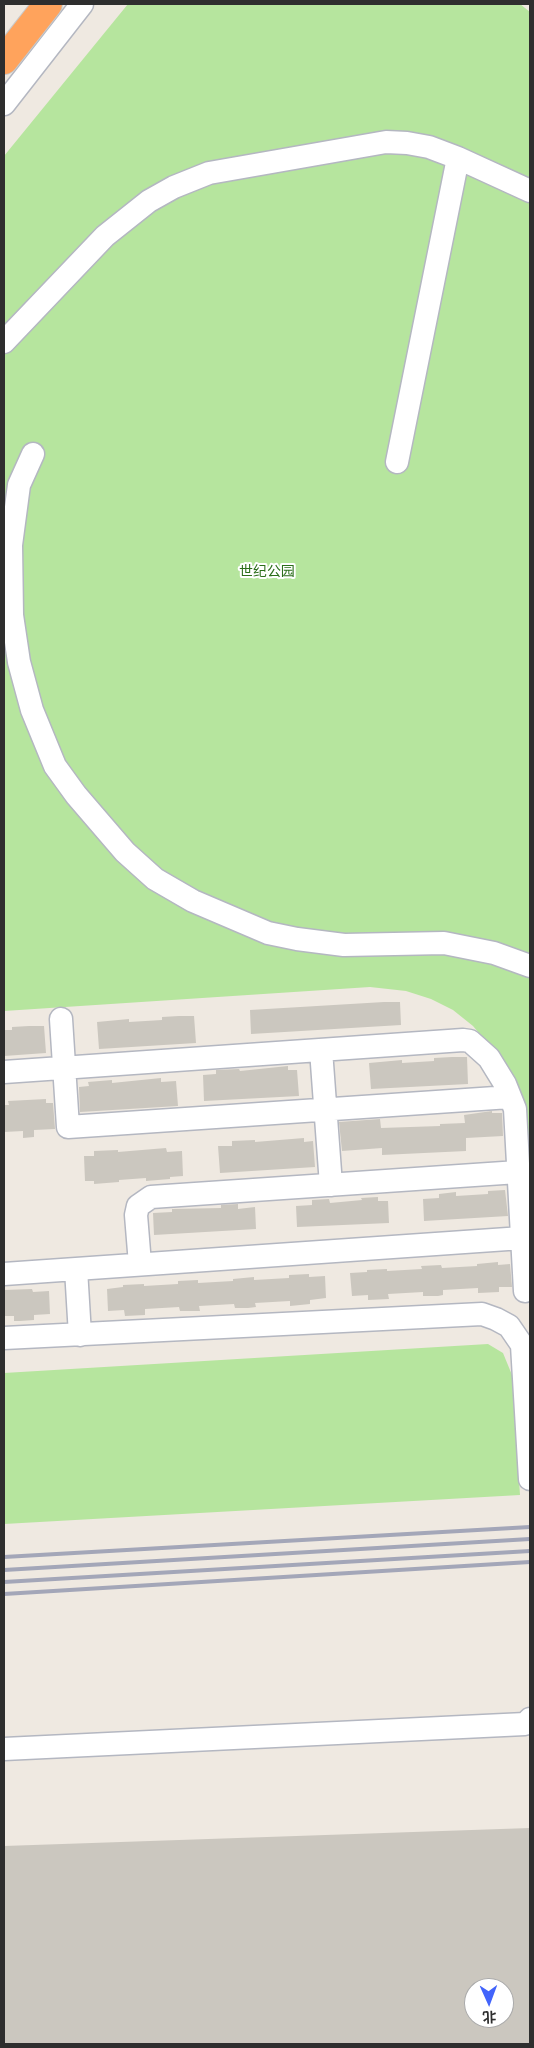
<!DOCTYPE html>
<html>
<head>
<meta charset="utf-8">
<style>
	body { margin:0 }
	#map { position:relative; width:534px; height:2048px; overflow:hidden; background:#efe9e1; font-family:Commissioner,"Noto Sans SC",sans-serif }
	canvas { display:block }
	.frame { position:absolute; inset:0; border:5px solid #2e2e2e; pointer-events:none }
	.north { position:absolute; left:464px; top:1978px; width:50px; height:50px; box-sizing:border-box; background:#fff; border:1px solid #ababab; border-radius:50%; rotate:178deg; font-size:14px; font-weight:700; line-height:20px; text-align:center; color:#2e2e2e }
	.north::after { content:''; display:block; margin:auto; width:18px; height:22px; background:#4264fb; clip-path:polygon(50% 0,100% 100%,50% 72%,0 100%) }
</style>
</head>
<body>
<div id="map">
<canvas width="534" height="2048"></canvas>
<div class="frame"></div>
<div class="north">北</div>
</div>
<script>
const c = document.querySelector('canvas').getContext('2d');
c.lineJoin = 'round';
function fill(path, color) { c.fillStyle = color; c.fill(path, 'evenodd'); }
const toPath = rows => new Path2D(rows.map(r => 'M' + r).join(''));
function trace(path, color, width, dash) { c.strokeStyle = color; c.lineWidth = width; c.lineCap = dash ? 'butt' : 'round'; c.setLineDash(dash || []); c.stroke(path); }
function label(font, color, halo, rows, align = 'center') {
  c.font = font + ' Commissioner,"Noto Sans SC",sans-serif'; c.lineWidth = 4; c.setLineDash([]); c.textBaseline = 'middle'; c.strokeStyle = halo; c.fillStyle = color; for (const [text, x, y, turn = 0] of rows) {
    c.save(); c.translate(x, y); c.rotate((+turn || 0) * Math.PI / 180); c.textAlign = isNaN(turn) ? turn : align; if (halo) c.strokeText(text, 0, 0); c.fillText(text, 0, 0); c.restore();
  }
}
const green = toPath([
	[128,4,520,4,530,12,530,1297,496,1053,473,1026,453,1010,431,999,406,991,370,987,4,1011,4,156],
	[488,1344,503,1353,512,1375,520,1495,4,1524,4,1373]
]);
const building = toPath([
	[384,1002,400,1002,401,1025,251,1034,250,1010],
	[179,1016,194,1016,196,1043,99,1049,97,1022,129,1019,129,1022,162,1020,162,1017],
	[29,1026,44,1026,46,1053,4,1056,4,1030,12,1030,12,1027],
	[452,1057,467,1057,468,1084,371,1089,369,1063,402,1060,402,1063,434,1061,434,1058],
	[288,1066,288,1070,297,1070,299,1096,204,1101,203,1075,216,1074,216,1070,239,1069,240,1071],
	[161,1078,161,1082,176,1081,178,1106,80,1112,79,1087,89,1086,88,1082,112,1080,112,1083],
	[46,1099,46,1103,53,1103,55,1129,34,1130,34,1137,23,1138,23,1131,4,1132,4,1105,9,1105,8,1101],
	[492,1111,492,1113,502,1113,503,1136,466,1138,466,1151,382,1155,382,1148,342,1151,339,1122,380,1119,381,1128,440,1126,440,1124,465,1123,464,1115],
	[304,1138,304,1142,313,1141,315,1167,220,1173,218,1146,232,1146,232,1141,255,1140,255,1142],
	[166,1148,167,1152,182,1151,183,1176,170,1177,170,1179,146,1181,146,1178,119,1180,119,1182,94,1184,94,1181,85,1181,84,1156,94,1156,94,1151,118,1150,118,1152],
	[505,1190,508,1216,424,1221,423,1199,439,1198,439,1194,456,1192,456,1196,488,1194,488,1191],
	[378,1197,378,1201,388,1201,389,1223,297,1227,296,1206,312,1205,312,1200,329,1199,330,1203,362,1200,361,1198],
	[238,1204,238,1209,255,1207,256,1229,154,1235,153,1213,172,1212,172,1209,221,1208,221,1205],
	[498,1262,498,1265,510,1264,512,1287,499,1287,499,1292,478,1293,478,1288,443,1290,443,1295,438,1296,423,1296,423,1292,388,1294,389,1299,368,1300,368,1295,352,1296,350,1273,367,1272,367,1270,387,1269,387,1271,422,1269,421,1266,441,1265,442,1268,477,1266,477,1264],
	[309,1274,309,1277,325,1276,326,1298,310,1300,310,1304,290,1306,290,1301,255,1303,256,1307,248,1308,235,1308,234,1304,199,1306,200,1311,180,1311,179,1307,145,1309,145,1315,125,1316,124,1310,108,1311,107,1289,123,1287,123,1285,144,1284,144,1286,178,1284,178,1281,198,1280,198,1283,233,1281,233,1279,254,1277,254,1280,289,1278,289,1275],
	[32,1289,33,1292,49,1291,50,1314,34,1315,34,1320,20,1321,14,1321,14,1316,4,1316,4,1290],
	[530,1828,530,2044,4,2044,4,1846],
	[474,1988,504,1988,504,2018,474,2018]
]);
const minor = toPath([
	[4,104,82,4],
	[4,342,105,236,149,201,174,187,209,173,386,142,407,143,429,147,458,158,530,191],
	[33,454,19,485,11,545,12,615,19,662,32,710,55,766,76,795,125,852,155,879,193,901,268,933,297,939,344,945,444,943,494,953,530,966],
	[397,462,458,158],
	[61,1019,68,1127,510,1097],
	[321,1050,331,1185],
	[4,1072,463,1040,470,1041,489,1058,505,1084,515,1109,525,1291],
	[140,1264,136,1215,138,1206,151,1197,518,1172],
	[76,1269,80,1335],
	[4,1274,522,1238],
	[4,1338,482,1314,496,1319,509,1326,522,1345,530,1479],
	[4,1749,525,1724,530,1719]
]);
const highway = toPath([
	[4,60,48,4]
]);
const rail = toPath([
	[4,1557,530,1527],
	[4,1570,530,1539],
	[4,1582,530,1551],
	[4,1594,530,1562]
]);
const parkNames = [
	["世纪公园",267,571]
];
fill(green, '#b6e59e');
fill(building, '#cbc7bf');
trace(minor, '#b4b7c1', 25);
trace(highway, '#c9c9c9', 30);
trace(minor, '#fff', 22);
trace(highway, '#ffa35c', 28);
trace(rail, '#a3a6b8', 4);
label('14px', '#2c6e1b', '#fff', parkNames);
</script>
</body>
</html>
